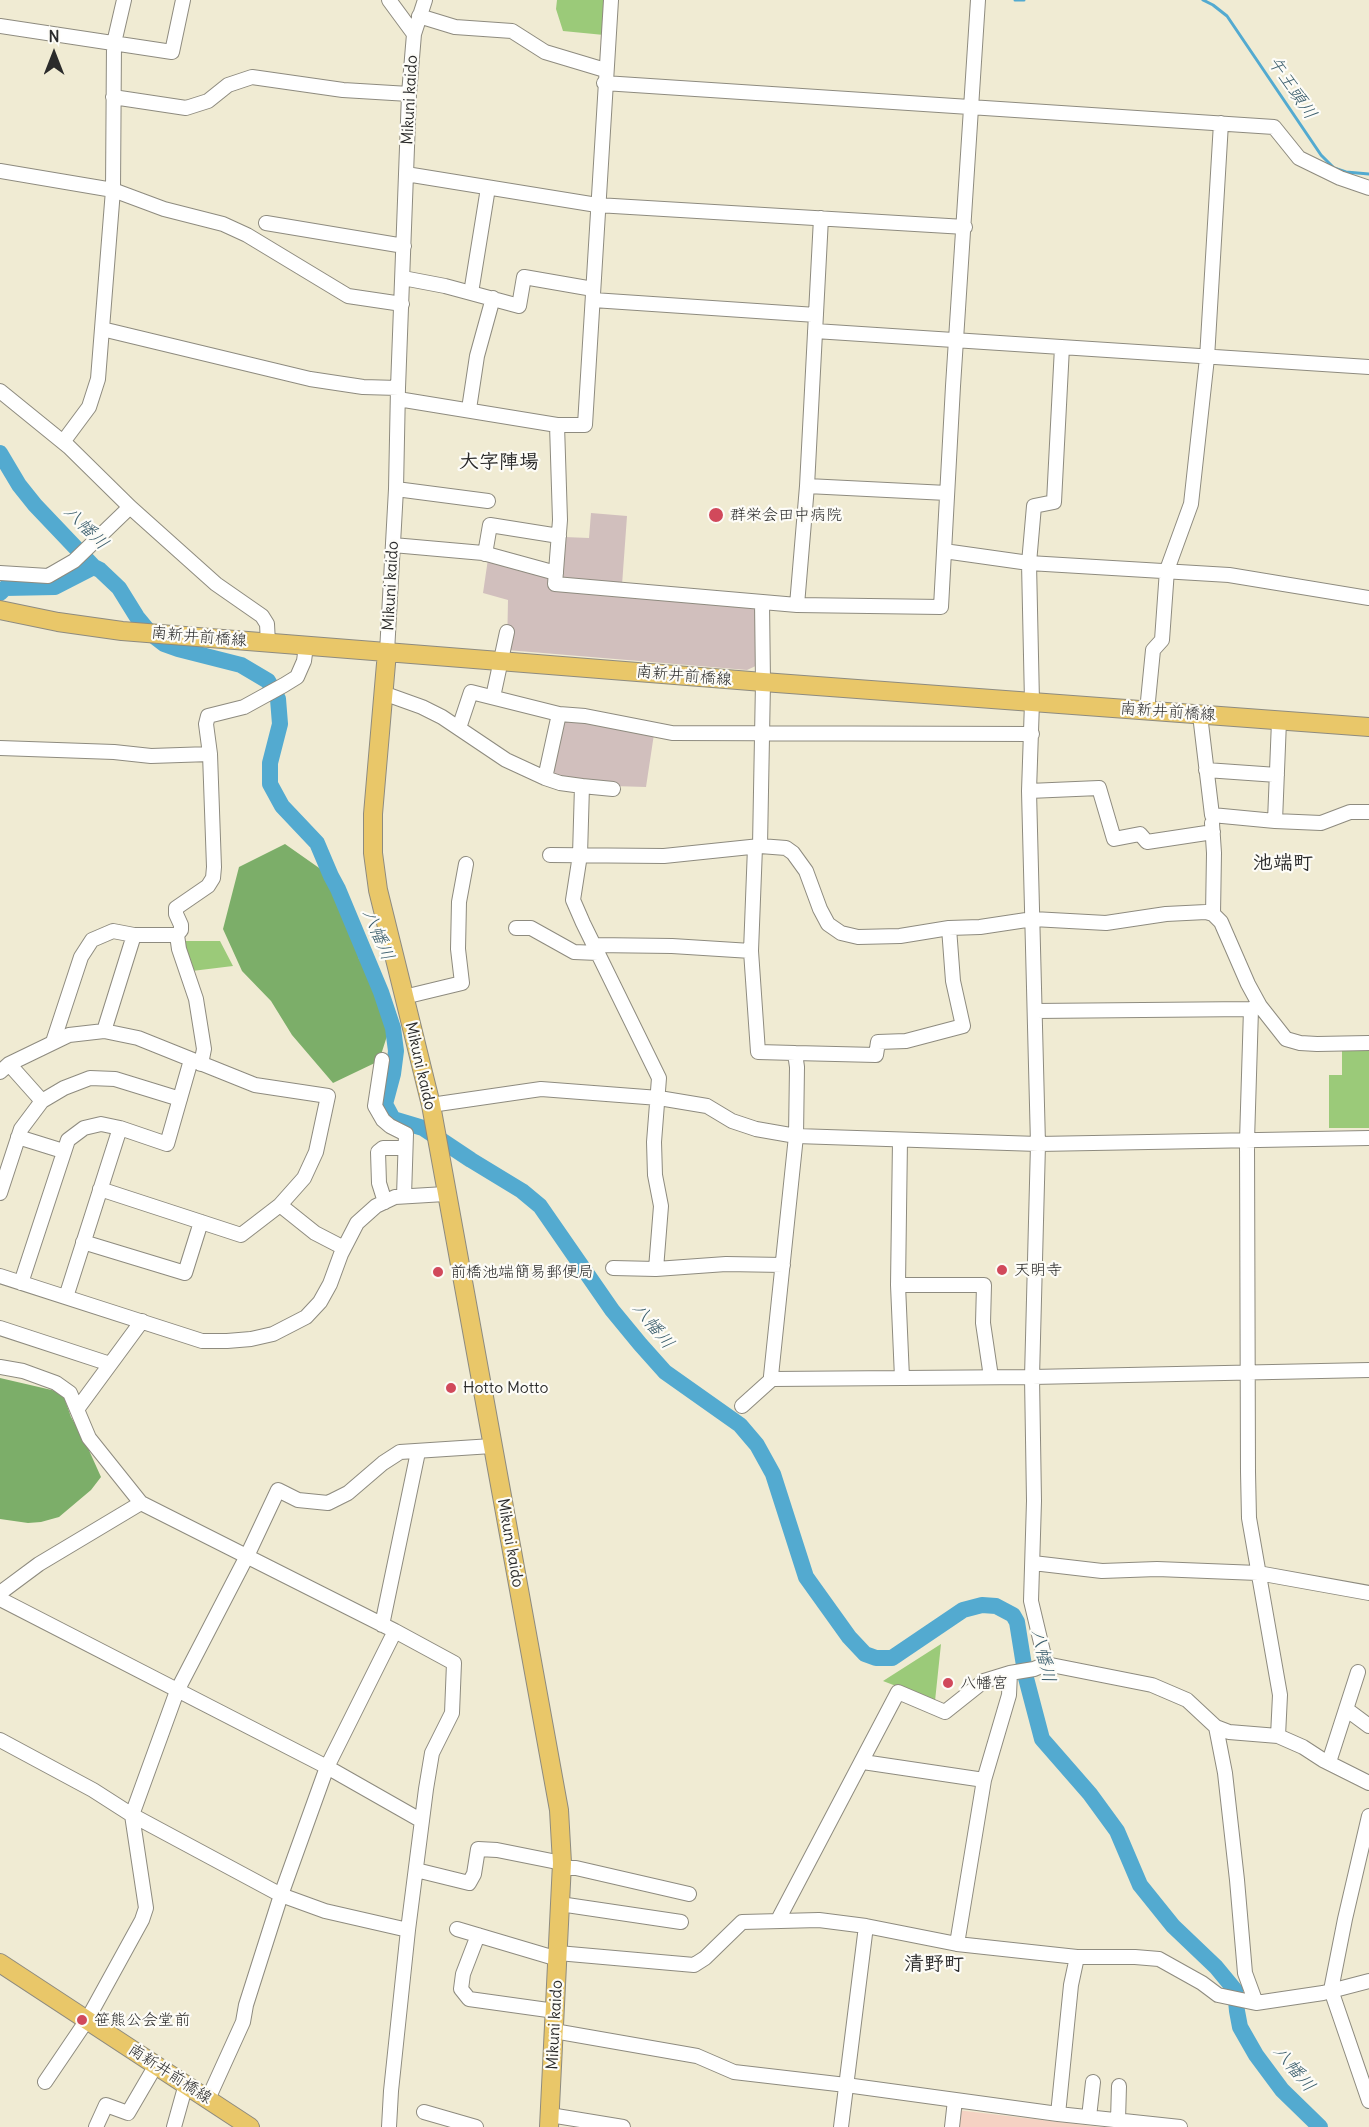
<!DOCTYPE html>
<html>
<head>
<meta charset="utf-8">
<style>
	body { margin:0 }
	#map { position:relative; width:1369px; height:2127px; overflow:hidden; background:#f0ebd3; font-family:Delius,sans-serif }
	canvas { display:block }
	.north { position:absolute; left:24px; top:24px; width:60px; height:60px; -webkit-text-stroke:4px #fdfcf7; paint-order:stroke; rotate:0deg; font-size:16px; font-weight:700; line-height:24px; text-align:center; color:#2b2b2b }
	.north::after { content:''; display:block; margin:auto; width:21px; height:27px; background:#2b2b2b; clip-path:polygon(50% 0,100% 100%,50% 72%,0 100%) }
</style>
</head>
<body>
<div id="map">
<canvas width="1369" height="2127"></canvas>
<div class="north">N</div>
</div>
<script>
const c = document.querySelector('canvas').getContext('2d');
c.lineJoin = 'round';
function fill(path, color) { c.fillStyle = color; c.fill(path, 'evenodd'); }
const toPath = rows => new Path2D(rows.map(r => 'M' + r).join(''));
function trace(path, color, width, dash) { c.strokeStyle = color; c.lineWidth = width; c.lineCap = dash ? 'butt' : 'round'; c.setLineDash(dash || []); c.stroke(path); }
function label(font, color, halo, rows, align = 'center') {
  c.font = font + ' Delius,"Klee One",sans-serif'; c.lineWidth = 4.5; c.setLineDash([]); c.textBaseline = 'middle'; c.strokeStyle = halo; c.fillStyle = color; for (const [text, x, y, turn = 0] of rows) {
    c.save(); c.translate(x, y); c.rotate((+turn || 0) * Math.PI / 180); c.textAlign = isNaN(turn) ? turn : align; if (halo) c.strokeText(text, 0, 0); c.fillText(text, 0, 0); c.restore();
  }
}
const built = toPath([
	[957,2110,1101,2127,955,2127]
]);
const industrial = toPath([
	[591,513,627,516,622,585,564,581,559,577,564,537,589,538],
	[488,559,552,577,755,606,758,610,760,664,747,670,507,650,508,600,483,593],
	[561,718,654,734,646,787,613,786,549,774]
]);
const green = toPath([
	[557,0,607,0,604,35,563,31,556,9],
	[183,941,220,941,233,966,192,971],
	[1369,1047,1369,1128,1329,1128,1329,1075,1342,1075,1342,1048],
	[941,1644,935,1701,883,1681]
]);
const forest = toPath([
	[285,844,322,870,345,914,359,959,394,1014,379,1061,333,1083,292,1035,271,1001,242,971,223,929,239,867],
	[0,1378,56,1391,64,1397,71,1417,83,1437,101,1477,91,1490,59,1517,41,1522,28,1523,0,1519]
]);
const stream = toPath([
	[1015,0,1024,0],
	[1203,0,1213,5,1227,16,1321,155,1334,168,1346,172,1369,174]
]);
const river = toPath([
	[0,453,19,485,35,505,94,567,100,570,119,588,137,617,151,634,164,644,178,649,241,665,268,681,278,699,280,724,270,763,270,784,282,806,317,843,331,876,338,889,381,992,393,1028,396,1051,393,1074,385,1104,393,1119,423,1128,471,1160,522,1191,540,1206,612,1310,640,1344,665,1372,740,1425,757,1445,773,1474,806,1577,849,1637,865,1654,876,1658,892,1658,963,1610,982,1605,996,1606,1013,1615,1017,1622,1026,1678,1042,1739,1090,1794,1117,1831,1140,1885,1173,1926,1216,1967,1235,1990,1237,2011,1240,2027,1256,2055,1282,2090,1320,2127],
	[0,593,5,588,55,587,94,567]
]);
const minor = toPath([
	[389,0,414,34],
	[419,16,455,27,512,31,545,52,605,70],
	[0,26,172,52,183,0],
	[604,83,1274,127,1299,158,1340,178,1369,188],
	[113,97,186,108,208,101,228,85,252,77,343,90,409,94],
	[0,171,113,190,164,209,223,224,247,235,348,296,402,304],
	[406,174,597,205,965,227],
	[488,188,471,293,519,306,524,277,593,289],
	[266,223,404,246],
	[403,278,445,286,471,293],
	[593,300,816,315],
	[102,329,310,379,363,387,398,388],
	[815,331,1369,367],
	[0,391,69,447,130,507,216,584,262,616,267,624,268,643],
	[398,399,557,425,585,425,611,0],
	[469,409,477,356,493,298],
	[557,425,560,520,555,584,797,605,941,607,953,386,978,0],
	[63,442,89,407,98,379,113,190,114,43,124,0],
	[807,486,947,493],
	[396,489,488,501],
	[393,545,483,553,556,573],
	[944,551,1029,563,1229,575,1369,598],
	[485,554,490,525,559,536],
	[0,573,48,576,74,561,130,507],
	[797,605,807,486,821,218],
	[387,652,396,489,398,388,409,94,414,34,425,0],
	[383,693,422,707,442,717,506,760,545,778,560,783,582,786,580,855,573,900,583,923,659,1078,654,1142,655,1175,661,1206,656,1269],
	[493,697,507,632],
	[1147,711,1153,650,1162,640,1167,570,1191,504,1207,358,1221,123],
	[1200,715,1212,815,1275,821,1279,721],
	[459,728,471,692,559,714,585,716,672,733,1032,734],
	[0,748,114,752,151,756,210,754],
	[1206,770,1277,775],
	[545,778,559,714],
	[582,786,613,789],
	[1029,791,1099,788,1114,839,1140,834,1147,842,1213,832],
	[1275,821,1321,823,1350,812,1369,812],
	[1212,823,1214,853,1213,914],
	[760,846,786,848,793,853,806,871,820,909,828,924,841,933,858,937,900,936,949,928,980,927,1033,919,1106,923,1166,914,1206,912,1213,914,1221,922,1248,984,1260,1006,1286,1039,1300,1043,1317,1044,1369,1043],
	[755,847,751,951,758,1052,795,1053,797,1067,796,1136,771,1376,772,1379,1032,1377,1369,1370],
	[550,855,664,856,760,846,763,682,762,602],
	[516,928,531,928,574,952,598,953],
	[134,935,177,935],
	[594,945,672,946,751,951],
	[404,997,462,983,458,949,459,902,466,864],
	[1260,1006,1251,1009,1247,1141,1248,1472,1249,1518,1280,1695,1278,1736],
	[1035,1011,1251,1009],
	[53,1042,81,957,92,940,113,931,134,935,104,1031],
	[795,1053,876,1055,878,1042,906,1041,963,1026,953,981,949,928],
	[382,1060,375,1106,383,1120,390,1126,406,1134,404,1196],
	[9,1064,42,1101],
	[201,1064,204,1049,196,999,179,949,177,935,181,930,181,925,176,914,176,908,208,886,213,878,214,867,210,754,206,724,208,716,244,707,284,685,297,677,304,661,306,646],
	[0,1072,9,1064,69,1035,104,1031,138,1038,255,1085,328,1096,316,1152,304,1178,280,1205,241,1235,100,1189],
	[431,1105,541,1089,659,1098,707,1106,732,1121,756,1129,796,1136,1038,1144,1369,1138],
	[18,1137,63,1151],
	[900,1140,898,1285,902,1378],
	[0,1193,21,1129,42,1101,64,1088,90,1078,115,1079,180,1099],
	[385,1202,379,1183,378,1152,383,1148,405,1148],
	[280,1205,315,1233,344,1248],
	[83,1242,185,1273,201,1222],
	[613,1268,656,1269,726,1264,783,1265],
	[0,1276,202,1341,227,1341,251,1339,273,1334,306,1317,320,1302,330,1284,341,1254,357,1223,376,1206,395,1197,445,1194],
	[21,1283,68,1140,84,1128,101,1124,120,1128,167,1144,191,1060],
	[898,1285,984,1285,983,1323,991,1377],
	[66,1297,120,1128],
	[0,1328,110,1364],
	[0,1367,23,1371,56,1383,70,1393,89,1438,141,1503,395,1631,454,1663,452,1713,432,1753,426,1789,408,1930,391,2091,389,2127],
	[742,1406,772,1379],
	[78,1408,142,1321],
	[1033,1563,1102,1571,1157,1569,1258,1573,1369,1593],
	[0,1593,39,1564,141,1503],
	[0,1599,327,1767,422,1821],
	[382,1625,418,1452],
	[1046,1664,1031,1601,1034,1501,1032,1377,1038,1144,1029,791,1032,702,1029,563,1034,506,1054,502,1062,347],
	[1346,1709,1369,1726],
	[1216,1727,1225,1773,1237,1880,1245,1973,1256,2003],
	[0,1740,93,1790,132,1815,281,1895,325,1911,408,1930],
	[863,1762,984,1780],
	[1329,1762,1358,1672],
	[1369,1816,1345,1919,1331,1990,1369,2101],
	[561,1868,576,1868,689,1894],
	[416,1870,469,1883,474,1874,478,1849,497,1850,562,1863],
	[560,1904,681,1922],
	[778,1920,898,1692,945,1712,984,1681,1010,1673],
	[457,1929,558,1959],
	[478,1935,463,1974,461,1989,469,1999,555,2011],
	[957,1944,984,1780,1009,1695,1010,1673,1034,1669,1046,1664,1152,1685,1187,1700,1216,1727,1229,1732,1278,1736,1303,1747,1323,1760,1369,1783],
	[558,1953,694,1965,705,1958,742,1922,819,1920,866,1926,957,1944,1077,1957,1135,1957,1159,1959,1202,1983,1218,1995,1256,2003,1323,1993,1369,1981],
	[554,2031,697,2056,734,2072,846,2085,1058,2114,1180,2127],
	[45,2082,87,2020,142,1920,146,1908,132,1815,177,1691,247,1556,278,1490,298,1500,328,1503,348,1493,383,1463,400,1452,492,1446],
	[208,2099,243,2022,246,2005,281,1895,327,1767,395,1631],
	[424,2112,476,2127],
	[1058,2114,1071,1985,1077,1957],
	[550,2115,623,2127],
	[1089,2117,1093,2082],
	[1118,2120,1119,2086],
	[96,2127,106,2105,128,2113,156,2065],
	[174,2127,186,2084],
	[841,2127,866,1926],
	[952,2127,955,2100]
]);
const major = toPath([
	[0,610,58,622,122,631,763,682,1369,727],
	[387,652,373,814,373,853,378,890,431,1105,559,1810,562,1863,549,2127],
	[0,1963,250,2127]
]);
const markers = [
	[716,515,8,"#d1495b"],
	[1002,1270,6,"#d1495b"],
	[438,1272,6,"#d1495b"],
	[451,1388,6,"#d1495b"],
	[948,1683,6,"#d1495b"],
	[82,2020,6,"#d1495b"]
];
const streetNames = [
	["Mikuni kaido",410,100,-87],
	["Mikuni kaido",391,586,-87],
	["南新井前橋線",199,637,5],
	["南新井前橋線",684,676,5],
	["南新井前橋線",1168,712,4],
	["Mikuni kaido",420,1066,77],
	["Mikuni kaido",510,1543,80],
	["Mikuni kaido",555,2025,-87],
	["南新井前橋線",170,2074,33]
];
const poiNames = [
	["群栄会田中病院",730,515],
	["天明寺",1014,1270],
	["前橋池端簡易郵便局",450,1272],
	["Hotto Motto",463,1388],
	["八幡宮",960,1683],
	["笹熊公会堂前",94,2020]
];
const waterNames = [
	["午王頭川",1292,88,56],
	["八幡川",86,528,45],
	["八幡川",378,935,67],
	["八幡川",653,1326,51],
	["八幡川",1043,1656,77],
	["八幡川",1294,2069,50]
];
const quarterNames = [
	["大字陣場",499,462],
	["池端町",1283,863],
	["清野町",934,1964]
];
fill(built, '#f5d2c3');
fill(industrial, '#d1bfbd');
fill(green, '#9bca79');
fill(forest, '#7cae69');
trace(stream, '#53aad0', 3);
trace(river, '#53aad0', 16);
trace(minor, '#8e8b7f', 16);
trace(major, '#8e8b7f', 20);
trace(minor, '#fff', 14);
trace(major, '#e9c769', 18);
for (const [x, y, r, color] of markers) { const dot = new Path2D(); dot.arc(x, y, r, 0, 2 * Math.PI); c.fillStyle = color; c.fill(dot); trace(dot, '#fdfcf7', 2); }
label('16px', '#2b2b2b', '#fdfcf7', streetNames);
label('16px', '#2b2b2b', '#fdfcf7', poiNames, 'left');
label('italic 18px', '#3b5e6d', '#fdfcf7', waterNames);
label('bold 20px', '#2b2b2b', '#fdfcf7', quarterNames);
</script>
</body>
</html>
